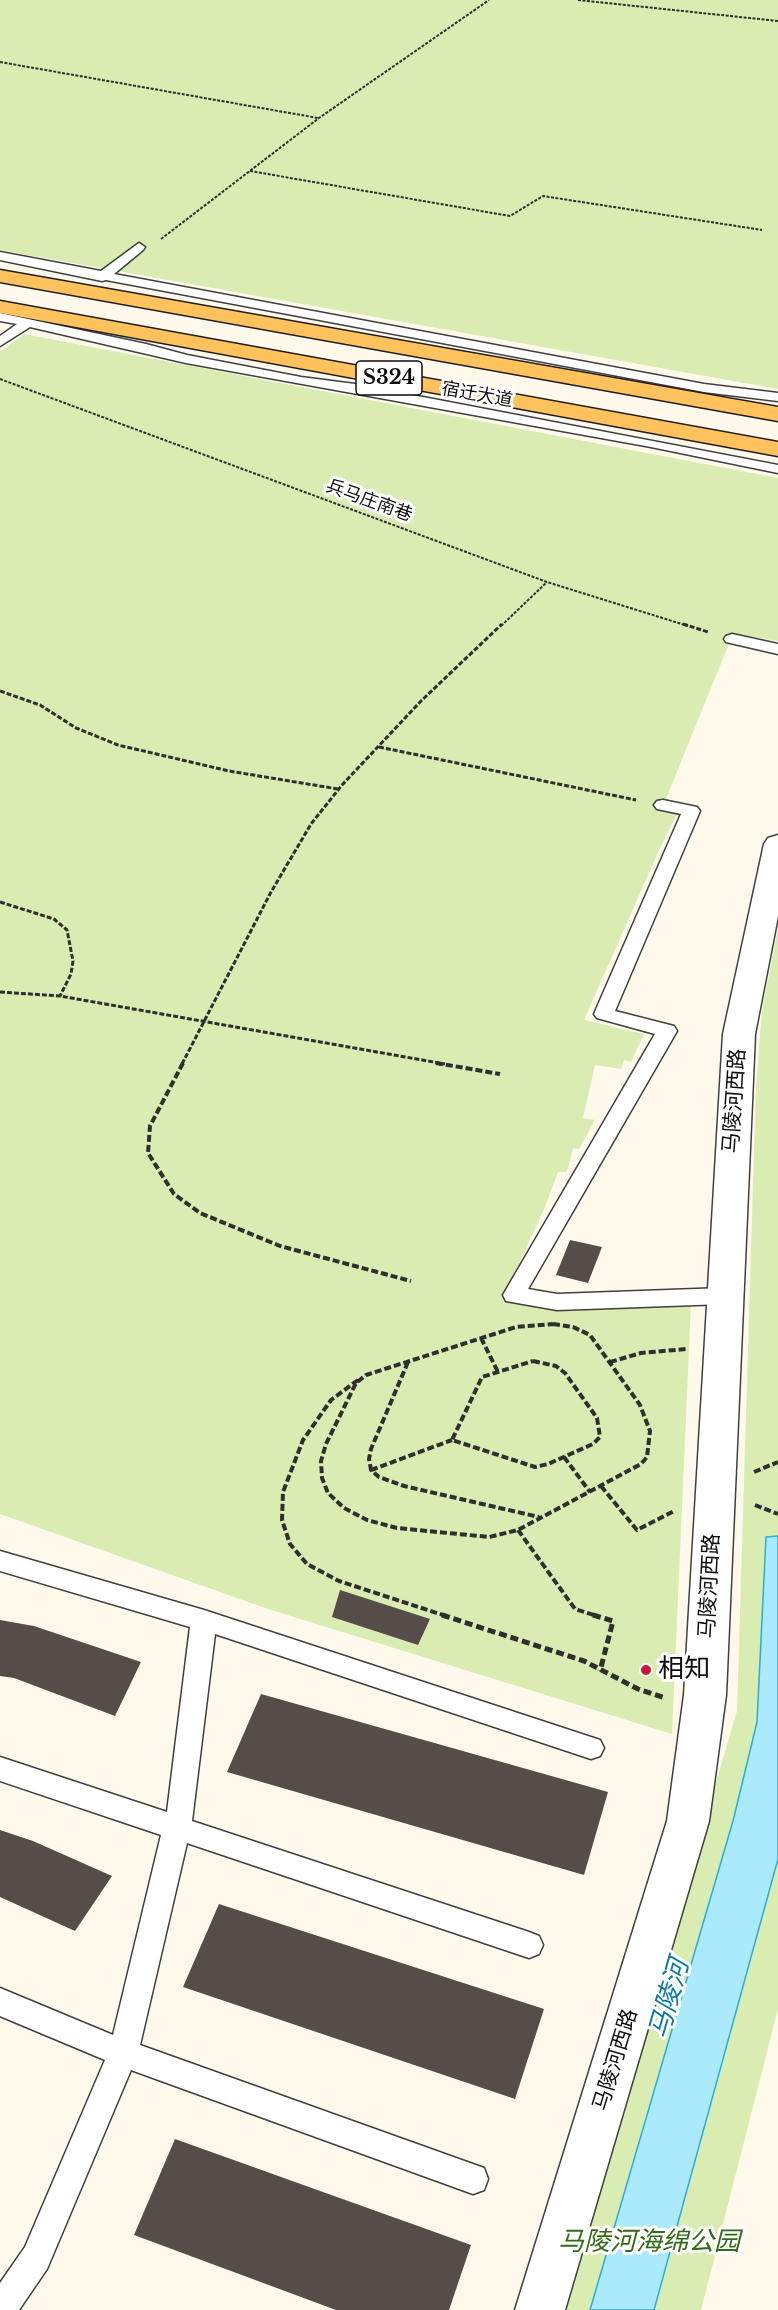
<!DOCTYPE html>
<html>
<head>
<meta charset="utf-8">
<style>
	body { margin:0 }
	canvas { display:block; background:#fff9ec }
</style>
</head>
<body>
<canvas width="778" height="2310"></canvas>
<script>
const c = document.querySelector('canvas').getContext('2d');
c.lineJoin = 'round';
function fill(path, color) { c.fillStyle = color; c.fill(path, 'evenodd'); }
const toPath = rows => new Path2D(rows.map(r => 'M' + r).join(''));
function trace(path, color, width, dash) { c.strokeStyle = color; c.lineWidth = width; c.lineCap = dash ? 'butt' : 'round'; c.setLineDash(dash || []); c.stroke(path); }
function label(font, color, halo, rows, align = 'center') {
  c.font = font + ' "Libre Baskerville","Noto Sans SC",serif'; c.lineWidth = 6; c.setLineDash([]); c.textBaseline = 'middle'; c.strokeStyle = halo; c.fillStyle = color; for (const [text, x, y, turn = 0] of rows) {
    c.save(); c.translate(x, y); c.rotate((+turn || 0) * Math.PI / 180); c.textAlign = isNaN(turn) ? turn : align; if (halo) c.strokeText(text, 0, 0); c.fillText(text, 0, 0); c.restore();
  }
}
const green = toPath([
	[0,0,778,0,778,389,0,250],
	[24,334,778,478,778,641,733,634,661,811,677,814,660,848,584,1020,644,1034,631,1062,624,1060,621,1069,595,1065,583,1118,595,1120,579,1149,573,1148,567,1172,558,1172,545,1207,505,1294,691,1303,672,1734,268,1609,0,1514,0,352],
	[778,928,778,2009,701,2310,560,2310,737,1711,756,1085,762,1011]
]);
const water = toPath([
	[778,1536,778,1859,654,2310,590,2310,733,1821,757,1722,766,1537,778,1536]
]);
const building = toPath([
	[570,1240,602,1247,588,1283,556,1275],
	[340,1590,430,1619,418,1645,332,1617],
	[0,1620,34,1626,141,1662,115,1716,14,1678,0,1676],
	[261,1694,608,1792,584,1875,227,1772],
	[0,1830,33,1841,112,1876,75,1931,0,1897],
	[219,1904,544,2009,515,2099,183,1987],
	[175,2139,471,2245,449,2310,336,2310,134,2235]
]);
const pathFar3 = toPath([
	[578,0,778,21],
	[0,62,318,118],
	[250,171,510,216,543,196,762,230],
	[161,239,319,118,489,0],
	[0,379,547,582,688,626],
	[501,626,547,582]
]);
const pathFar2 = toPath([
	[683,624,708,632],
	[0,691,40,705,76,728,118,745,229,771,338,789],
	[379,747,636,800],
	[0,902,54,919,67,930,73,961,71,974,60,996],
	[0,992,60,996,445,1064],
	[182,1064,271,892,311,824,342,785,421,701,502,624]
]);
const pathFar1 = toPath([
	[183,1063,150,1126,148,1153,174,1194,200,1213,280,1246,411,1281],
	[436,1063,500,1074],
	[553,1324,573,1327,590,1335,640,1405,650,1431,647,1457,641,1464,518,1530,489,1537,397,1528,367,1520,344,1508,328,1493,322,1478,321,1461,326,1444,356,1383,366,1375,516,1327,553,1324],
	[481,1338,498,1372],
	[533,1361,556,1366,565,1373,597,1418,600,1437,593,1444,548,1464,535,1467,452,1440,482,1377,533,1361],
	[408,1362,371,1449,369,1459,371,1470,379,1477,404,1486,539,1517],
	[610,1362,641,1353,686,1349],
	[358,1380,331,1400,303,1440,283,1492,282,1520,290,1544,307,1564,339,1581,446,1616],
	[564,1457,590,1492],
	[371,1470,452,1440],
	[754,1472,778,1462],
	[601,1486,637,1530,674,1511],
	[755,1505,778,1514],
	[518,1530,575,1609,597,1616]
]);
const path = toPath([
	[442,1615,584,1661,638,1689,665,1698],
	[593,1615,613,1621,600,1671]
]);
const lane = toPath([
	[139,243,145,247,143,250,114,274,704,384,778,393,778,401,704,392,106,280,102,281,0,260,0,252,101,271,139,243],
	[0,313,146,344,187,355,301,377,355,384,778,465,778,473,651,447,186,363,30,327,0,346,0,336,17,324,0,321,0,313],
	[732,634,778,644,778,654,726,642,724,639,726,636,732,634],
	[663,800,697,807,700,811,615,1011,674,1026,677,1031,528,1289,557,1294,724,1288,732,1290,735,1296,732,1302,724,1304,557,1310,506,1301,503,1295,655,1034,597,1018,594,1014,681,814,657,809,654,805,657,801,663,800],
	[0,1551,204,1610,600,1740,604,1748,600,1756,591,1759,215,1634,192,1821,529,1932,539,1936,543,1945,539,1954,529,1958,187,1843,140,2045,484,2168,488,2179,484,2190,473,2194,131,2070,47,2269,19,2310,0,2310,0,2283,25,2247,105,2060,0,2016,0,1988,113,2035,161,1835,0,1781,0,1757,167,1812,190,1627,0,1571,0,1551]
]);
const street = toPath([
	[778,835,778,916,755,1034,726,1695,709,1821,565,2310,515,2310,667,1821,684,1695,723,1034,764,844,768,838,778,835]
]);
const primary = toPath([
	[0,270,778,407,778,421,0,282,0,270],
	[0,301,778,442,778,456,0,313,0,301]
]);
const markers = [
	[646,1670,6,"#ca1738"]
];
const farStreetnames = [
	["宿迁大道",477,395,10],
	["兵马庄南巷",369,501,20]
];
const shields = [
	[389,378,66]
];
const shieldNames = [
	["S324",389,378]
];
const streetNames = [
	["马陵河西路",735,1101,-86],
	["马陵河西路",710,1586,-87],
	["马陵河西路",616,2060,-73]
];
const nearPoinames = [
	["相知",658,1670]
];
const nearParknames = [
	["马陵河海绵公园",649,2243]
];
const nearWaternames = [
	["马陵河",670,1999,-74]
];
fill(green, '#d9edb2');
fill(water, '#abe9fc');
trace(water, '#2bacda', 1.5);
fill(building, '#564c48');
trace(lane, '#404040', 3);
trace(street, '#404040', 3);
trace(primary, '#1e1e1e', 3);
trace(pathFar3, '#2f2f2f', 2, [3, 1.5]);
trace(pathFar2, '#2f2f2f', 3, [5, 2]);
trace(pathFar1, '#2f2f2f', 4, [7, 3]);
trace(path, '#2f2f2f', 5, [8, 4]);
fill(lane, '#fff');
fill(street, '#fff');
fill(primary, '#ffc25c');
for (const [x, y, r, color] of markers) { const dot = new Path2D(); dot.arc(x, y, r, 0, 2 * Math.PI); c.fillStyle = color; c.fill(dot); trace(dot, '#fff', 2); }
label('18px', '#0d0d0d', '#fff', farStreetnames);
for (const [x, y, w] of shields) { const box = new Path2D(); box.roundRect(x - w / 2, y - 17, w, 34, 4.5); c.fillStyle = '#fff'; c.fill(box); trace(box, '#0d0d0d', 1.5); }
label('bold 20px', '#0d0d0d', null, shieldNames);
label('21px', '#0d0d0d', '#fff', streetNames);
label('26px', '#0d0d0d', '#fff', nearPoinames, 'left');
label('italic 26px', '#336b17', '#fff', nearParknames);
label('italic 27px', '#0a7aaa', '#fff', nearWaternames);
</script>
</body>
</html>
